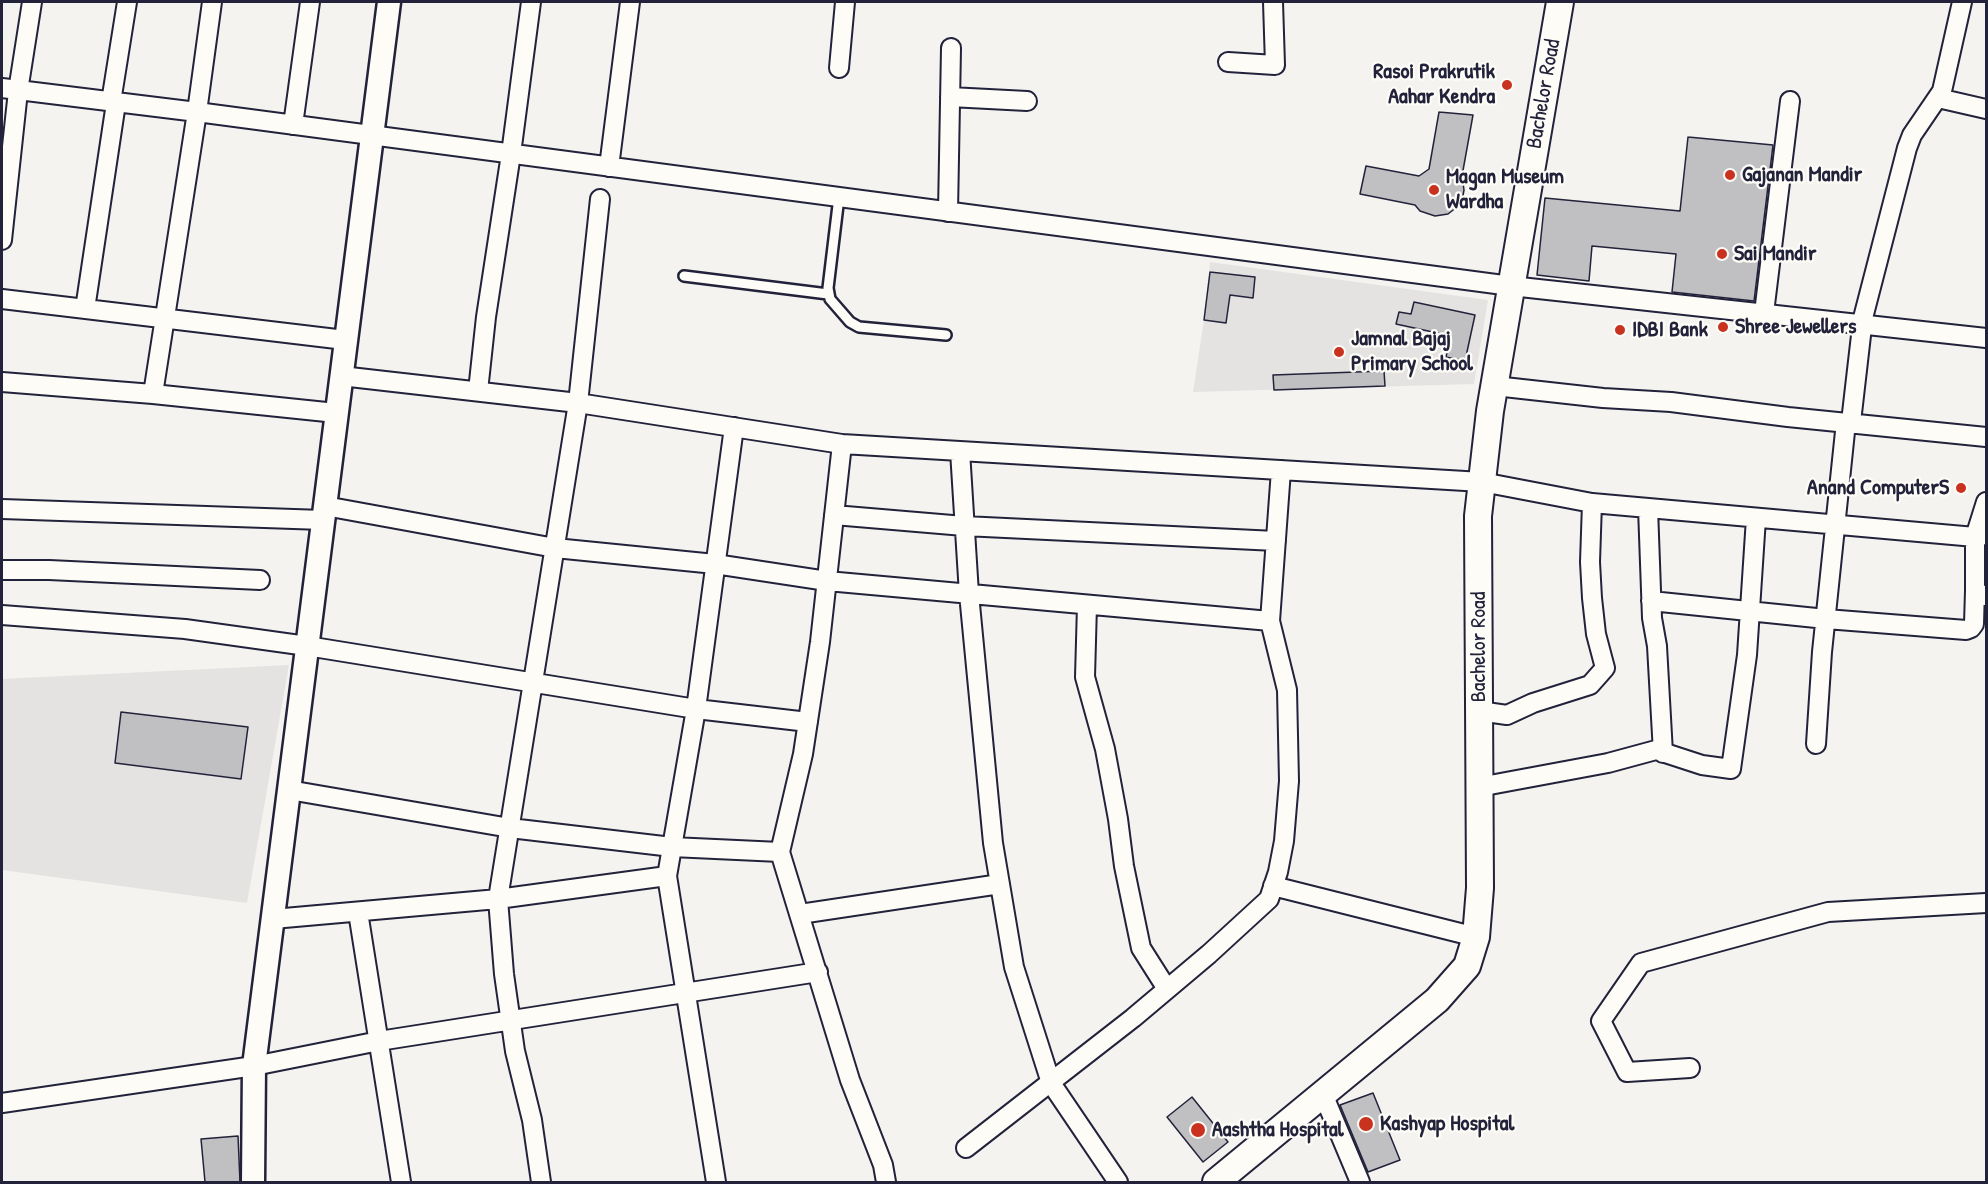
<!DOCTYPE html>
<html>
<head>
<meta charset="utf-8">
<style>
	body { margin:0 }
	#map { position:relative; width:1988px; height:1184px; overflow:hidden; background:#f4f3ef; font-family:"Patrick Hand",sans-serif }
	canvas { display:block }
	.frame { position:absolute; inset:0; border:3px solid #22223b; pointer-events:none }
</style>
</head>
<body>
<div id="map">
<canvas width="1988" height="1184"></canvas>
<div class="frame"></div>
</div>
<script>
const c = document.querySelector('canvas').getContext('2d');
c.lineJoin = 'round';
function fill(path, color) { c.fillStyle = color; c.fill(path, 'evenodd'); }
const toPath = rows => new Path2D(rows.map(r => 'M' + r).join(''));
function trace(path, color, width, dash) { c.strokeStyle = color; c.lineWidth = width; c.lineCap = dash ? 'butt' : 'round'; c.setLineDash(dash || []); c.stroke(path); }
function label(font, color, halo, rows, align = 'center') {
  c.font = font + ' "Patrick Hand",sans-serif'; c.lineWidth = 4.5; c.setLineDash([]); c.textBaseline = 'middle'; c.strokeStyle = halo; c.fillStyle = color; for (const [text, x, y, turn = 0] of rows) {
    c.save(); c.translate(x, y); c.rotate((+turn || 0) * Math.PI / 180); c.textAlign = isNaN(turn) ? turn : align; if (halo) c.strokeText(text, 0, 0); c.fillText(text, 0, 0); c.restore();
  }
}
const built = toPath([
	[1210,262,1488,300,1474,384,1193,392,1204,320],
	[289,665,247,903,2,870,2,679]
]);
const building = toPath([
	[1439,112,1473,115,1462,176,1464,190,1462,201,1457,207,1448,214,1435,216,1420,211,1415,205,1360,194,1366,166,1419,176,1429,169,1439,112],
	[1688,137,1773,145,1754,301,1672,292,1676,254,1592,246,1589,281,1537,275,1545,198,1680,211,1688,137],
	[1210,272,1255,277,1253,298,1230,295,1226,323,1204,320,1210,272],
	[1414,302,1475,315,1465,361,1446,357,1451,336,1396,324,1399,312,1411,314,1414,302],
	[1384,371,1385,386,1274,390,1273,375,1384,371],
	[121,712,248,727,241,779,115,763,121,712],
	[1373,1093,1400,1160,1368,1172,1340,1105,1373,1093],
	[1192,1097,1228,1142,1203,1162,1167,1117,1192,1097],
	[238,1136,240,1182,205,1182,201,1139,238,1136]
]);
const service = toPath([
	[839,197,828,288,830,299,850,322,859,327,946,335],
	[684,276,828,294]
]);
const minor = toPath([
	[1228,62,1275,65,1273,2],
	[839,68,845,2],
	[2,88,197,112,1511,286,1986,338],
	[950,97,1027,101],
	[1938,98,1986,109],
	[111,102,127,2],
	[293,125,310,2],
	[609,167,630,2],
	[948,212,951,48],
	[2,240,18,91,32,2],
	[2,299,345,340],
	[85,309,116,103],
	[1764,313,1790,101],
	[341,376,578,403,842,444,1482,482,1592,503,1975,537,1986,535],
	[2,382,153,394,336,413],
	[1495,386,1603,398,1671,402,1788,417,1986,437],
	[478,391,486,317,511,154,531,2],
	[153,394,197,112,212,2],
	[1851,422,1863,318,1907,148,1912,135,1942,91,1962,2],
	[842,444,820,642,803,754,780,852,850,1080,883,1165,886,1182],
	[960,451,969,594,993,843,1014,967,1051,1083,1118,1182],
	[325,506,555,548,715,564,827,581,1270,621],
	[1648,508,1652,618,1657,646,1663,753],
	[2,509,323,520],
	[834,515,964,526,1276,541],
	[2,570,49,570,260,580],
	[1983,596,1975,590,1975,537,1986,502],
	[1651,601,1826,619,1966,630,1971,628,1974,624,1975,590],
	[1087,605,1085,677,1105,749,1118,819,1124,866,1141,948,1167,989],
	[2,615,185,629,307,646,696,709,808,722],
	[1479,711,1507,715,1533,703,1590,685,1605,668,1596,634,1592,598,1590,562,1592,503],
	[1816,744,1822,652,1846,422],
	[1479,787,1608,763,1656,750,1702,765,1731,769,1747,655,1756,518],
	[289,790,510,828,672,847,780,852],
	[1273,886,1476,937],
	[358,912,401,1182],
	[800,914,1000,884],
	[273,919,498,899,667,876],
	[1690,1068,1627,1072,1601,1021,1641,963,1828,912,1986,903],
	[1323,1094,1360,1182],
	[2,1103,254,1066,379,1041,818,972],
	[966,1148,1133,1018,1209,954,1269,899,1278,872,1284,841,1289,781,1287,690,1270,621,1281,470],
	[541,1182,532,1120,515,1051,504,974,498,899,578,403,600,199],
	[716,1182,667,876,696,709,734,427]
]);
const tertiary = toPath([
	[253,1182,254,1066,389,2]
]);
const secondary = toPath([
	[1216,1182,1437,1000,1467,966,1476,937,1480,888,1478,516,1490,411,1560,2]
]);
const markers = [
	[1507,85,6,"#c8321e"],
	[1730,175,6,"#c8321e"],
	[1434,190,6,"#c8321e"],
	[1722,254,6,"#c8321e"],
	[1723,327,6,"#c8321e"],
	[1620,330,6,"#c8321e"],
	[1339,352,6,"#c8321e"],
	[1961,488,6,"#c8321e"],
	[1366,1124,8,"#c8321e"],
	[1198,1130,8,"#c8321e"]
];
const poiNames = [
	["Rasoi Prakrutik",1495,72,"right"],
	["Aahar Kendra",1495,97,"right"],
	["Gajanan Mandir",1742,175],
	["Magan Museum",1446,177],
	["Wardha",1446,202],
	["Sai Mandir",1734,254],
	["Shree Jewellers",1735,327],
	["IDBI Bank",1632,330],
	["Jamnal Bajaj",1351,339],
	["Primary School",1351,364],
	["Anand ComputerS",1949,488,"right"],
	["Kashyap Hospital",1380,1124],
	["Aashtha Hospital",1212,1130]
];
const streetNames = [
	["Bachelor Road",1544,94,-80],
	["Bachelor Road",1479,647,-90]
];
fill(built, '#e4e3e2');
fill(building, '#c0bfc2');
trace(building, '#22223b', 1.5);
trace(service, '#22223b', 14);
trace(minor, '#22223b', 22);
trace(tertiary, '#22223b', 27);
trace(secondary, '#22223b', 30);
trace(service, '#fdfcf7', 9);
trace(minor, '#fdfcf7', 18);
trace(tertiary, '#fdfcf7', 22);
trace(secondary, '#fdfcf7', 26);
for (const [x, y, r, color] of markers) { const dot = new Path2D(); dot.arc(x, y, r, 0, 2 * Math.PI); c.fillStyle = color; c.fill(dot); trace(dot, '#fdfcf7', 2); }
label('bold 22px', '#22223b', '#fdfcf7', poiNames, 'left');
label('22px', '#22223b', '#fdfcf7', streetNames);
</script>
</body>
</html>
